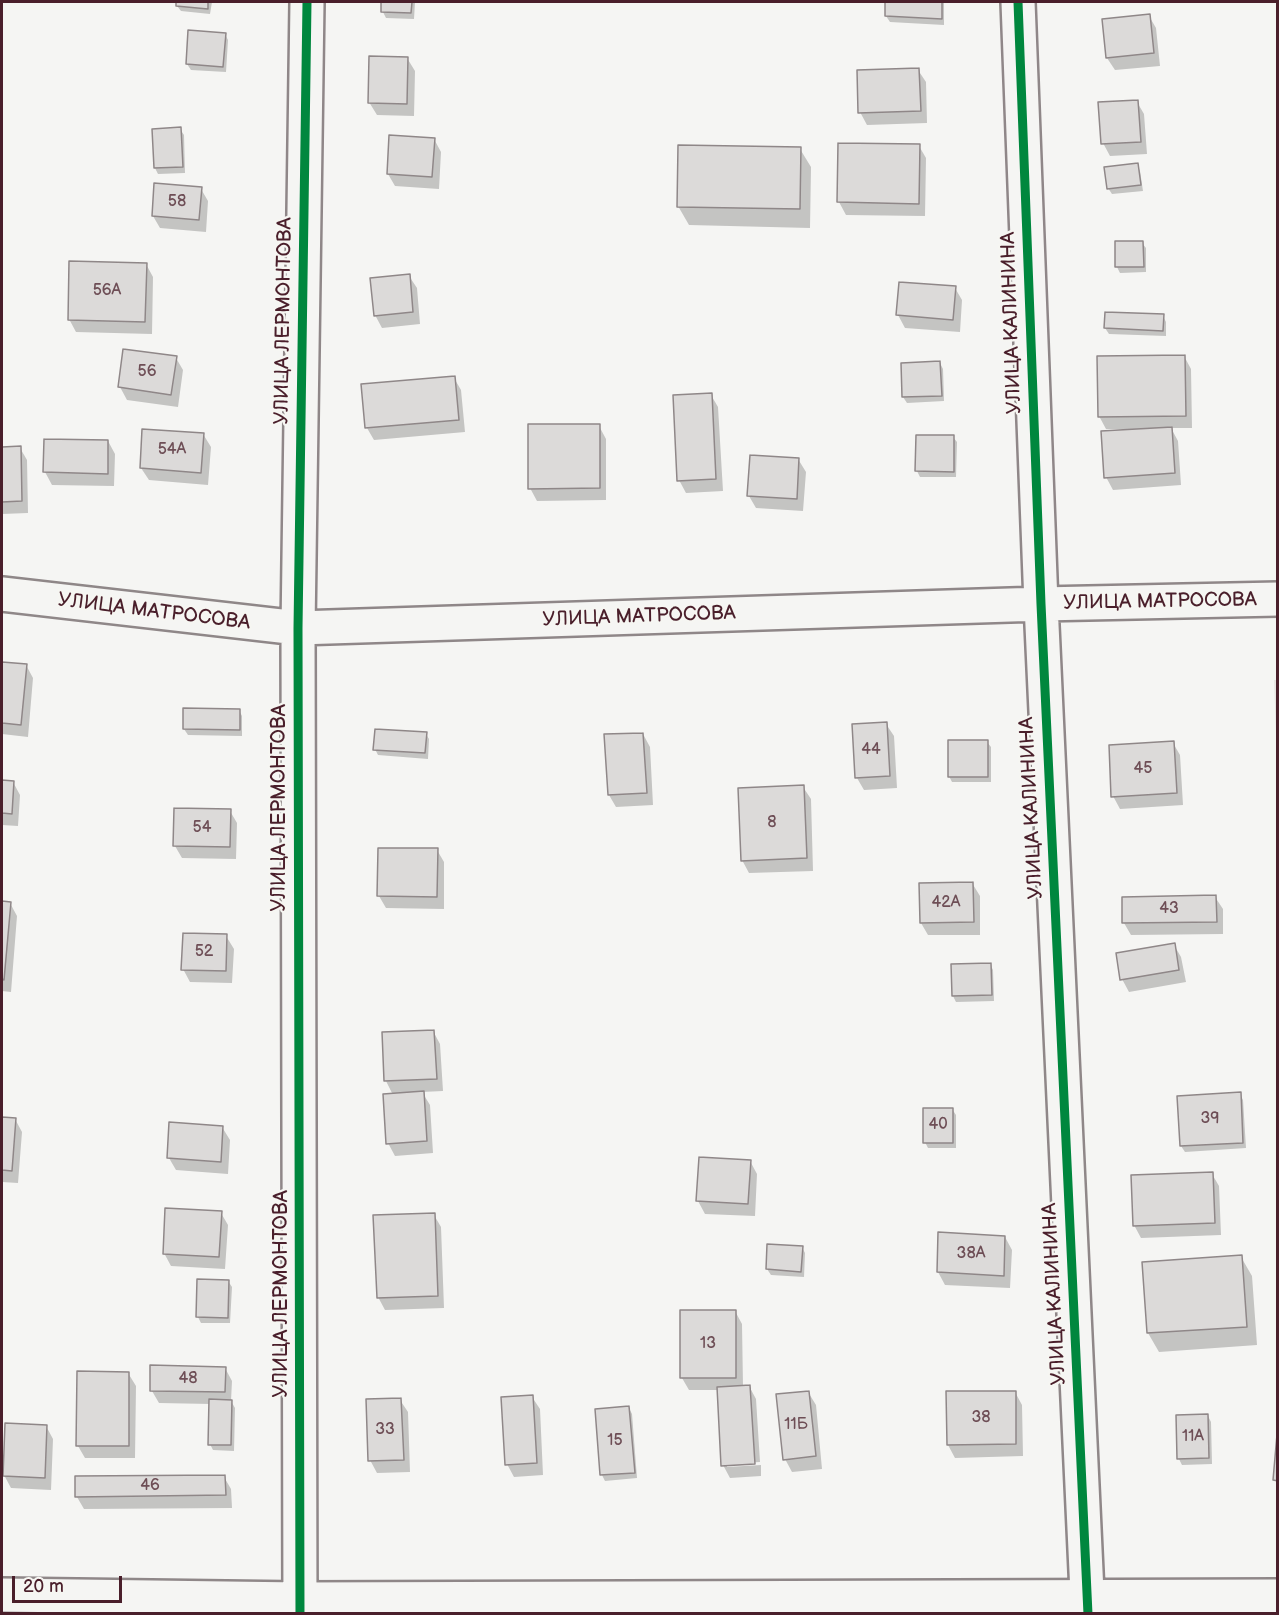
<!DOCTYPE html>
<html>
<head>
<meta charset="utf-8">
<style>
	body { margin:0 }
	#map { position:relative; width:1279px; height:1615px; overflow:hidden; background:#f5f5f3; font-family:"Balsamiq Sans",sans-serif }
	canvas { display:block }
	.frame { position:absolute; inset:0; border:3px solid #4a1f2b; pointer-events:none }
	.scale { position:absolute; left:12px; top:1576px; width:110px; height:27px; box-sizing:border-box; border:3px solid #4a1f2b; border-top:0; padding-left:8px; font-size:18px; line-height:21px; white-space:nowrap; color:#4a1f2b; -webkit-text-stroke:4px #f6f6f2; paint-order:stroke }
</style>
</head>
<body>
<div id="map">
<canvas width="1279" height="1615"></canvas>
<div class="frame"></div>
<div class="scale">20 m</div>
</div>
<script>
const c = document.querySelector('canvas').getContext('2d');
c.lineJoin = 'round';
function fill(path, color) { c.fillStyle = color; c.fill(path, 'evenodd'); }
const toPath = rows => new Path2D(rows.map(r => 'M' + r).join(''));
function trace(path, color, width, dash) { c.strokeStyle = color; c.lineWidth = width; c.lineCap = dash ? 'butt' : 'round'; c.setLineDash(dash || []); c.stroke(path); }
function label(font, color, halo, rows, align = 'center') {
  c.font = font + ' "Balsamiq Sans",sans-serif'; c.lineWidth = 4.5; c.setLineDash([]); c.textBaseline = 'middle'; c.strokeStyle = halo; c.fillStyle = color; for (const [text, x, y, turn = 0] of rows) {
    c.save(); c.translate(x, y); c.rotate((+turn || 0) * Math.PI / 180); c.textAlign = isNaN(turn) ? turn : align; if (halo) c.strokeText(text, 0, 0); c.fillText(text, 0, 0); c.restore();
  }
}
const built = toPath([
	[1274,680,1277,680,1277,760]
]);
const shadow = toPath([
	[178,2,212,2,210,14,181,11,177,6],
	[383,2,415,2,414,19,386,18,383,12],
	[887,2,944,2,944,25,890,22,886,16],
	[1149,16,1156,28,1160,66,1115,70,1107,58],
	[225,34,228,40,226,72,191,70,187,64],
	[407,58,415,71,414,116,377,115,369,102],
	[918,70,926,82,927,123,867,125,860,112],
	[1137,102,1144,114,1147,154,1110,156,1103,143],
	[180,129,184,135,185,173,158,174,155,168],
	[434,139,441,152,439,189,395,186,388,174],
	[919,146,926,158,925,216,846,215,839,202],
	[800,149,811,167,810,228,689,225,678,206],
	[1137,165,1140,171,1143,191,1112,194,1108,188],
	[201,189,208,201,206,232,160,228,153,216],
	[1142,243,1146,248,1146,272,1120,273,1117,267],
	[146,264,153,277,152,334,76,332,69,319],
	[409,276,417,288,420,324,382,328,375,315],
	[955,288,962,300,960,332,905,328,898,315],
	[1163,316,1166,322,1166,336,1109,334,1105,328],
	[1184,356,1191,369,1192,428,1171,428,1178,441,1181,485,1113,490,1106,477,1127,429,1106,429,1099,416],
	[176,358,183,370,178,407,127,400,120,387],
	[940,363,943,369,944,401,907,403,903,397],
	[454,378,461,390,465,432,374,440,367,428],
	[711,395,718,407,723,491,686,493,679,480],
	[599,426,606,439,606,500,537,501,530,488],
	[203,434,211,447,208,485,149,480,141,468],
	[953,437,957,442,956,477,920,477,917,471],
	[45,440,108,441,115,454,114,486,52,485,45,472],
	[2,448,20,448,27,460,28,513,2,514],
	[798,459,806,472,803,511,756,508,749,496],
	[2,663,26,665,33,678,28,737,2,734],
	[239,710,242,716,242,736,188,735,184,729],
	[886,724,894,736,897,788,864,790,857,778],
	[426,734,429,739,428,759,378,755,375,749],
	[643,734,650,747,653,805,616,807,609,795],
	[987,742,991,747,991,782,952,782,949,776],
	[1173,743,1180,755,1183,805,1120,809,1113,796],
	[2,782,13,782,20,795,18,826,2,825],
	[803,787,811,799,813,871,749,873,742,860],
	[230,811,237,823,236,859,182,858,175,846],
	[437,850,444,862,444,909,386,908,379,896],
	[972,883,980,896,980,935,928,935,921,923],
	[1215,897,1223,909,1223,934,1131,935,1124,923],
	[2,902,10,903,17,916,11,992,2,991],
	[226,936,234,949,232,983,190,982,183,969],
	[1174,945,1181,957,1186,982,1129,992,1122,979],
	[990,964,993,970,994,1001,956,1002,953,996,952,965],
	[433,1031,440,1044,443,1091,422,1092,430,1105,433,1153,395,1156,388,1143,393,1095,386,1081,383,1034],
	[1240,1094,1243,1100,1246,1148,1185,1152,1181,1146],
	[952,1109,956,1115,956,1148,928,1148,925,1142],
	[2,1118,15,1119,22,1132,18,1183,2,1182],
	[222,1127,230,1140,228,1174,176,1170,169,1158],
	[750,1161,757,1174,755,1216,705,1214,698,1201],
	[1212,1174,1219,1186,1221,1235,1141,1238,1134,1225],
	[221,1213,228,1225,225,1269,171,1266,164,1253],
	[434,1215,441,1227,444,1308,385,1310,378,1297],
	[940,1234,1005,1237,1012,1250,1010,1288,945,1285,938,1272],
	[802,1247,805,1253,804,1277,771,1275,767,1269],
	[1241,1257,1252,1276,1257,1345,1159,1352,1148,1333],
	[228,1281,232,1287,230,1323,201,1323,198,1317],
	[735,1311,742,1324,743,1387,749,1386,756,1399,760,1462,727,1464,727,1467,761,1465,761,1476,730,1478,723,1465,718,1390,689,1390,682,1378],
	[225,1368,232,1381,231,1401,235,1408,234,1451,213,1450,210,1444,211,1404,159,1403,152,1391],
	[128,1373,136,1386,135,1458,85,1458,78,1446],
	[808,1392,816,1405,822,1469,792,1472,785,1459],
	[1015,1392,1022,1405,1023,1456,955,1458,948,1445,948,1393],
	[532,1397,540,1409,543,1475,514,1477,507,1464],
	[400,1400,408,1412,410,1472,377,1473,370,1460],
	[629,1408,632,1414,637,1478,605,1481,602,1475],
	[1208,1416,1211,1422,1212,1464,1182,1465,1179,1459,1178,1417],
	[46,1426,53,1439,51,1490,11,1488,4,1475],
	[224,1477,231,1489,232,1508,84,1509,77,1497]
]);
const building = toPath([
	[176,2,208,2,208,9,176,6,176,2],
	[381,2,412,2,411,13,381,12,381,2],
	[885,2,942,2,942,19,885,16,885,2],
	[1150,14,1154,53,1106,58,1102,19,1150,14],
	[188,30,226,33,223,67,186,64,188,30],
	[369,56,408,57,407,104,368,103,369,56],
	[919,68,921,111,858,113,857,70,919,68],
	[1138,100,1141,142,1101,144,1098,102,1138,100],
	[181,127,183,167,154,168,152,129,181,127],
	[389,135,435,138,432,177,387,174,389,135],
	[838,143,920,144,919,204,837,202,838,143],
	[678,145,801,147,800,209,677,207,678,145],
	[1138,163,1141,185,1107,189,1104,167,1138,163],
	[154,183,202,187,199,220,152,216,154,183],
	[1115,241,1143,241,1144,267,1115,267,1115,241],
	[69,261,147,263,145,322,68,320,69,261],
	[410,274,413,312,374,316,370,278,410,274],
	[899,282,956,286,953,320,896,315,899,282],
	[1105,312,1164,314,1163,331,1104,328,1105,312],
	[123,349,177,356,171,395,118,387,123,349],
	[1185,355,1186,416,1098,417,1097,356,1185,355],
	[940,361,942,396,902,397,901,363,940,361],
	[455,376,459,420,365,428,361,384,455,376],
	[712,393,716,479,677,481,673,395,712,393],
	[528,424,600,424,600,488,528,489,528,424],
	[1172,427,1175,473,1104,478,1101,431,1172,427],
	[142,429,204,433,201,473,140,468,142,429],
	[916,435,954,435,954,472,915,471,916,435],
	[44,439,108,440,108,474,43,472,44,439],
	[21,446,22,501,2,502,2,447,21,446],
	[750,455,799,458,797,499,747,496,750,455],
	[2,662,27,664,21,725,2,723,2,662],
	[183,708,240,709,240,730,183,729,183,708],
	[887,722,890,776,855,778,852,724,887,722],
	[375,729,427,732,425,753,373,750,375,729],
	[643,733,647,793,608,795,604,734,643,733],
	[948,740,988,740,988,777,948,777,948,740],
	[1174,741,1177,793,1111,797,1109,745,1174,741],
	[2,780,14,781,12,814,2,813,2,780],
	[804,785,807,858,741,861,738,788,804,785],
	[174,808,231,809,230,847,173,846,174,808],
	[378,848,438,848,437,897,377,896,378,848],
	[973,882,974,922,920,923,919,883,973,882],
	[1216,895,1217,922,1122,923,1122,897,1216,895],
	[2,901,11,902,4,980,2,979,2,901],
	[183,933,227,934,226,971,181,970,183,933],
	[1175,943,1179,970,1120,980,1116,953,1175,943],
	[991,963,992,995,952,996,951,964,991,963],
	[434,1030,437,1079,384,1081,382,1032,434,1030],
	[424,1091,427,1141,386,1144,383,1094,424,1091],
	[1241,1092,1243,1143,1180,1146,1177,1096,1241,1092],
	[923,1108,953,1108,953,1143,923,1143,923,1108],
	[2,1117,16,1118,12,1171,2,1170,2,1117],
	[169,1122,223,1126,221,1162,167,1158,169,1122],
	[699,1157,751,1160,748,1204,696,1201,699,1157],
	[1213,1172,1215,1223,1133,1226,1131,1175,1213,1172],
	[165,1208,222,1211,219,1257,163,1254,165,1208],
	[435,1213,438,1296,377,1298,373,1215,435,1213],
	[938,1232,1005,1236,1004,1276,937,1272,938,1232],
	[767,1244,803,1246,801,1272,766,1269,767,1244],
	[1242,1255,1247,1327,1147,1333,1142,1262,1242,1255],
	[197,1279,229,1280,228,1318,196,1317,197,1279],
	[680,1310,736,1310,736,1378,680,1378,680,1310],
	[150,1365,226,1367,225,1392,150,1391,150,1365],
	[77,1371,129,1372,129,1446,76,1446,77,1371],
	[750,1385,755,1464,721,1466,717,1387,750,1385],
	[809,1391,816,1456,783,1460,776,1394,809,1391],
	[946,1391,1016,1391,1016,1444,947,1445,946,1391],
	[533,1395,537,1463,505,1465,501,1397,533,1395],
	[401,1398,404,1460,368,1461,366,1399,401,1398],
	[209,1399,232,1400,231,1445,208,1445,209,1399],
	[629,1406,635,1473,600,1475,595,1409,629,1406],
	[1208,1414,1209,1458,1177,1459,1176,1415,1208,1414],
	[5,1423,47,1425,45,1478,3,1476,5,1423],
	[1278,1423,1278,1481,1273,1480,1278,1423],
	[225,1475,226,1495,75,1497,75,1476,225,1475]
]);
const minor = toPath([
	[1018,2,1041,604,1088,1614],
	[2,594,298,628,1041,604,1278,599],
	[2,1595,301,1599,1278,1596],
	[300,1614,298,628,307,2]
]);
const cycleway = toPath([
	[1018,2,1041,604,1088,1614],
	[300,1614,298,628,307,2]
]);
const numberNames = [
	["58",177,202],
	["56А",107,291],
	["56",147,372],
	["54А",172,450],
	["44",871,750],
	["45",1143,769],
	["8",772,823],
	["54",202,828],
	["42А",946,903],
	["43",1169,909],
	["52",204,952],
	["39",1210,1119],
	["40",938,1125],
	["38А",971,1254],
	["13",708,1344],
	["48",188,1379],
	["38",981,1418],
	["11Б",796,1425],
	["33",385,1430],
	["11А",1193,1437],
	["15",615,1441],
	["46",150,1486]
];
const streetNames = [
	["УЛИЦА ЛЕРМОНТОВА",284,321,-89],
	["УЛИЦА КАЛИНИНА",1012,323,-92],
	["УЛИЦА МАТРОСОВА",1160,602,-1],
	["УЛИЦА МАТРОСОВА",154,612,7],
	["УЛИЦА МАТРОСОВА",639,617,-2],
	["УЛИЦА ЛЕРМОНТОВА",280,808,-90],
	["УЛИЦА КАЛИНИНА",1032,808,-93],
	["УЛИЦА ЛЕРМОНТОВА",282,1294,-90],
	["УЛИЦА КАЛИНИНА",1055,1294,-93]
];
fill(built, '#e7e5e2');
fill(shadow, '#0003');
fill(building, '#dcdad9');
trace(building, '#8f8788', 1.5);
trace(minor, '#8f8788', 38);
trace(minor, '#f5f5f3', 33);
trace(cycleway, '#00873e', 9);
label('16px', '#6e4e56', null, numberNames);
label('20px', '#4a1f2b', '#f6f6f2', streetNames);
</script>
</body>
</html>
